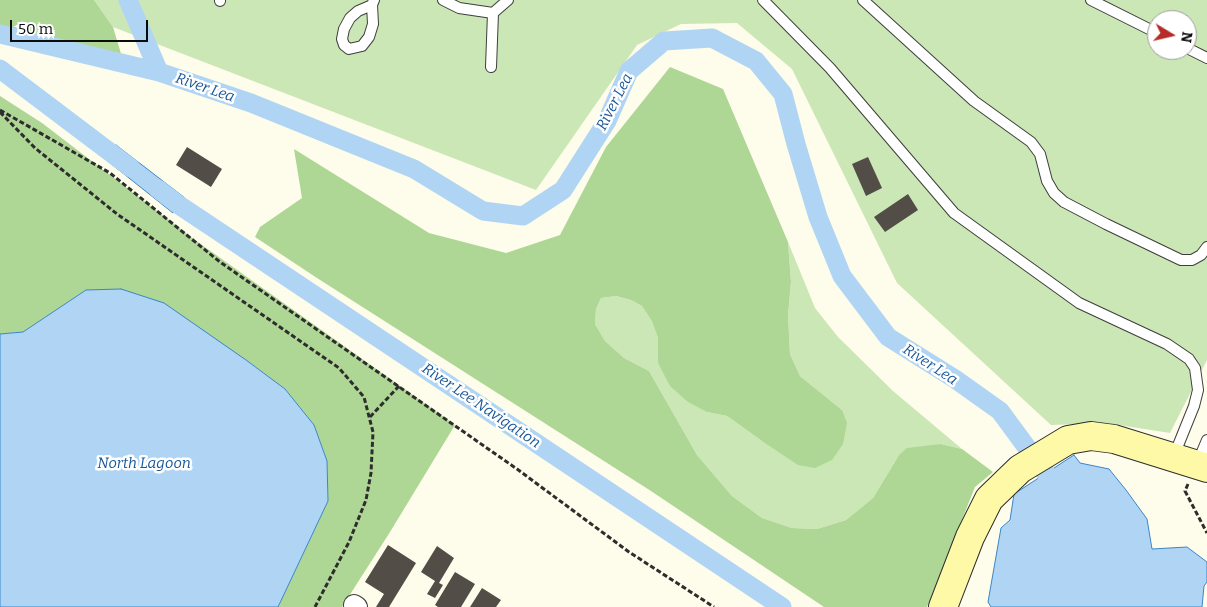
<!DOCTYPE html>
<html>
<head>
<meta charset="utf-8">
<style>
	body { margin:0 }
	#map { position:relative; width:1207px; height:607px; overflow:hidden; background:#fefcea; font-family:Bitter,serif }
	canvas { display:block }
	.north { position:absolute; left:1147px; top:10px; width:50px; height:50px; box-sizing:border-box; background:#fff; border:1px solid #9d9d9d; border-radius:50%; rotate:99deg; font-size:14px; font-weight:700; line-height:20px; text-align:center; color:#0b0b0b }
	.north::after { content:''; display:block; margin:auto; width:18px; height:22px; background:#b62c28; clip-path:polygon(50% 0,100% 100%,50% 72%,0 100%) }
	.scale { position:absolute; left:10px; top:20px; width:138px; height:22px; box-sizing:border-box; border:2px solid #0b0b0b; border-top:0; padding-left:6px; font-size:15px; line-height:18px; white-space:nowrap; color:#0b0b0b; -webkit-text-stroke:4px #fff; paint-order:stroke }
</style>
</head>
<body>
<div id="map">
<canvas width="1207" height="607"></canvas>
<div class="north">N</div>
<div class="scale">50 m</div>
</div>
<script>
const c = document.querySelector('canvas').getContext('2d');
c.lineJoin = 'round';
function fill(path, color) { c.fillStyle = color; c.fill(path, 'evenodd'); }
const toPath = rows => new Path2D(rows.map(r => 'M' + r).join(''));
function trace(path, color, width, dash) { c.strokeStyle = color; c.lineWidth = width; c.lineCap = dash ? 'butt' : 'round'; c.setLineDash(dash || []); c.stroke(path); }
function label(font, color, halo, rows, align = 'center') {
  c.font = font + ' Bitter,serif'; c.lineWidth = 5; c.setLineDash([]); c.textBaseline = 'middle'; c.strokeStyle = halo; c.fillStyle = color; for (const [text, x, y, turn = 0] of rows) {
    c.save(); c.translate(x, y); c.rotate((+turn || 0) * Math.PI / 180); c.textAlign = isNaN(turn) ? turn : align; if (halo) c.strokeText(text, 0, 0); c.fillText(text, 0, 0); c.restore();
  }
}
const green = toPath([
	[94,0,1207,0,1207,360,1170,433,1106,423,1051,425,897,283,792,69,737,23,681,24,637,45,536,190,113,27],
	[1157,20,1187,20,1187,50,1157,50],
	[788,242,815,308,838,337,893,391,962,449,941,444,899,455,873,498,846,520,817,529,792,528,762,518,732,496,697,455,649,371,624,358,605,341,595,324,596,309,601,298,616,296,631,300,642,306,652,320,658,338,658,363,707,412,727,416,762,441,842,410,800,376,790,354,788,315,791,282]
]);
const forest = toPath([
	[0,0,94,0,113,27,122,57,0,27],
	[670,67,723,89,788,242,791,282,788,315,790,354,800,376,842,410,847,423,843,444,832,460,815,468,798,465,762,441,727,416,707,412,688,402,670,386,658,363,658,338,652,321,642,306,631,300,616,296,601,298,596,309,595,324,605,341,624,358,649,371,697,455,732,496,762,518,792,528,817,529,846,520,873,498,899,455,907,448,941,444,962,449,993,472,975,487,927,607,824,607,651,491,317,278,255,237,260,227,302,198,294,149,429,233,506,253,560,235,606,147],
	[0,96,42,123,195,240,455,425,390,532,342,607,278,607,328,501,327,461,314,425,285,389,246,360,86,290,23,332,0,334]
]);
const water = toPath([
	[116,145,185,198,173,213,105,159,116,145],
	[121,289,164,303,246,360,285,389,314,425,327,461,328,501,278,607,0,607,0,334,23,332,86,290,121,289],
	[1074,455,1080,463,1109,469,1126,490,1147,519,1152,549,1187,547,1207,562,1207,582,1204,586,1202,607,991,607,988,602,1001,528,1010,520,1014,494,1074,455]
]);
const canal = toPath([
	[128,0,159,72,251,103,414,169,483,211,523,216,563,190,607,121,629,71,664,41,712,38,756,61,783,94,796,144,818,217,842,276,888,337,955,379,1000,411,1061,494],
	[0,34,159,72],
	[0,69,131,168],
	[158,189,179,205,782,607]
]);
const building = toPath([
	[187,147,222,169,211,187,176,165],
	[868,157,882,188,866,196,852,164],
	[908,194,918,210,885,232,874,217],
	[388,545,416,563,389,607,376,607,384,594,365,582],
	[437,546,454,558,439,583,443,585,435,598,427,594,435,581,421,572],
	[455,572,475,584,461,607,438,607,435,605],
	[482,588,501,600,496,607,470,607]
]);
const path = toPath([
	[0,110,110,173,220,262,517,469,629,552,714,607],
	[0,112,35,148,117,214,339,368,364,397,373,432,371,473,366,500,349,542,315,607],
	[370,417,399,386],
	[1188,484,1185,491,1207,533]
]);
const lane = toPath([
	[443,0,459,8,493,13,508,0],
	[763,0,830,68,954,213,1079,303,1167,344,1189,359,1195,368,1198,390,1194,406,1173,458],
	[863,0,974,101,1031,142,1040,154,1047,181,1054,193,1064,202,1106,224,1181,260,1192,260,1201,255,1207,247],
	[1091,0,1157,33],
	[220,1,220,0],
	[372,5,358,11,350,18,344,29,342,39,344,45,349,49,362,46,369,37,373,24,372,5,374,0],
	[1187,48,1207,58],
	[491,67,493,13],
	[1197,464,1207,440]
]);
const street = toPath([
	[354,605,357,607]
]);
const secondary = toPath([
	[943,607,970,537,989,499,1020,469,1068,440,1091,436,1114,439,1207,468]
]);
const waterNames = [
	["River Lea",205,88,19],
	["River Lea",615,102,-63],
	["River Lea",930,365,33],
	["River Lee Navigation",481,406,34],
	["North Lagoon",144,464]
];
fill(green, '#cbe7b5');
fill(forest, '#aed795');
fill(water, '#b0d5f4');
trace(water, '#3a85c9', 1);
trace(canal, '#b0d5f4', 19);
fill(building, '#534d48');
trace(lane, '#3e3e3e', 12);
trace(street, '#3e3e3e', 22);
trace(secondary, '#2d2d2d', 30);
trace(path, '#2d2d2d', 3, [5, 2.5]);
trace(lane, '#fff', 10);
trace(street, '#fff', 20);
trace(secondary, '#fdf9a7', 28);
label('italic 15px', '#195798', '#fff', waterNames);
</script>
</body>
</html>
